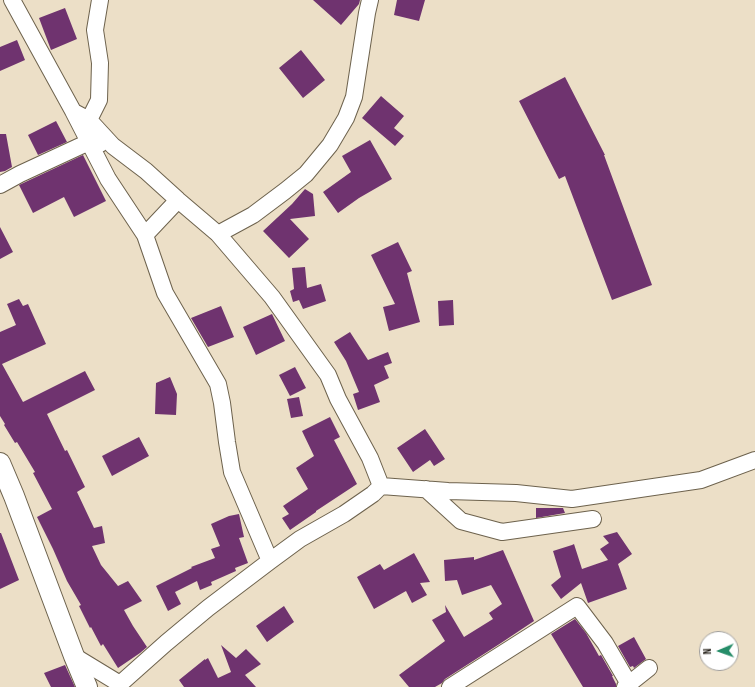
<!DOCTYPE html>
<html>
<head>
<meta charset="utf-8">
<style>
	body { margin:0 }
	#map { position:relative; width:755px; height:687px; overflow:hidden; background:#ecdfc7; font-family:"Sofia Sans Condensed",sans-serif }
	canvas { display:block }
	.north { position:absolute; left:699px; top:631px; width:40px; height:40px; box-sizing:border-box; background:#fff; border:1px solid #a19f9c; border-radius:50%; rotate:268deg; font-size:11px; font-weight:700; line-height:16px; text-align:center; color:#140f07 }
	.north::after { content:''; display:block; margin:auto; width:14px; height:18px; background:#268d69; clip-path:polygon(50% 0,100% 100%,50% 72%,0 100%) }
</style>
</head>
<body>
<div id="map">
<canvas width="755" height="687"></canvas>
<div class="north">N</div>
</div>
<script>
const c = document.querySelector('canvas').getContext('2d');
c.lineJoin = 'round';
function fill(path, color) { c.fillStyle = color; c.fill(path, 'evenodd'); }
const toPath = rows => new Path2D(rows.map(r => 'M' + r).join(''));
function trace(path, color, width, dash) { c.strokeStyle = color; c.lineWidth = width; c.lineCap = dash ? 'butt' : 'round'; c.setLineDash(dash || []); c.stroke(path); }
const building = toPath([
	[313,0,360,0,359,4,341,25],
	[397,0,425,0,419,21,394,15],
	[65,8,77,39,51,50,39,18],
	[17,40,25,60,0,71,0,47],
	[301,50,325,80,303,98,279,68],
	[565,77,605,155,604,155,652,285,612,300,565,176,559,179,519,101],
	[381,96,404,116,394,128,404,136,395,146,362,118],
	[56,121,67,142,38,155,28,135],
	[0,134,6,134,12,167,5,171,0,172],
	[370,140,392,179,359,198,338,213,323,192,351,172,342,156],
	[83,155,106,201,74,217,64,197,33,213,19,185],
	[305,189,313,194,315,216,290,219,309,239,289,258,263,231,292,204],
	[0,227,13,252,0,259],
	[398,242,412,271,407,273,420,322,389,331,383,307,395,304,371,255],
	[305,267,307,288,321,284,326,301,303,309,299,300,293,302,290,291,294,289,292,268],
	[19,299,23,306,28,304,46,344,2,364,23,402,85,371,95,390,47,414,65,451,67,450,85,487,77,492,94,528,102,526,105,543,92,546,101,565,118,586,128,581,142,601,124,610,133,626,147,647,140,653,118,668,103,644,101,646,91,627,90,628,79,606,81,605,67,581,53,549,37,517,52,509,33,473,35,472,17,442,15,443,4,425,5,424,0,416,0,332,16,325,7,304],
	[453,300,454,325,439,326,438,301],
	[221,306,234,337,208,347,191,318],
	[272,314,285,341,256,355,243,327],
	[350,332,368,360,388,352,392,363,384,366,389,378,374,385,380,402,358,410,353,394,359,392,346,361,334,342],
	[295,367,306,388,290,396,279,375],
	[170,377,177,394,176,415,155,414,156,383],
	[299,397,303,416,291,418,287,399],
	[330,417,340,437,334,440,357,484,316,511,316,512,290,530,282,518,289,514,283,506,308,489,296,468,314,456,302,431],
	[425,429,445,459,434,466,430,460,413,472,397,448],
	[139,437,149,456,112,476,102,456],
	[536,508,563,508,565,513,536,518],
	[239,514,244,537,239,538,248,563,235,568,236,571,211,582,212,585,200,590,197,581,175,592,181,604,168,611,156,586,192,568,191,567,215,558,211,549,220,546,211,524,229,516],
	[617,532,632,554,618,564,627,589,588,603,581,583,561,599,551,585,561,577,553,551,572,545,574,544,582,569,608,560,600,549,609,543,603,536],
	[0,533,1,533,19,580,0,589],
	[503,550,534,621,501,643,445,679,442,683,435,687,409,687,399,675,445,641,432,620,446,612,445,605,464,637,493,619,489,613,502,604,491,585,462,595,457,580,445,581,444,560,474,557,474,560],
	[414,553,430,582,420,583,427,595,412,603,406,591,374,609,357,577,380,564,384,570],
	[284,606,294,622,267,642,256,626],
	[575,619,586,633,599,656,601,655,613,676,612,676,616,684,616,687,583,687,551,634],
	[634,637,646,659,634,668,633,666,630,667,618,646],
	[221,645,236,658,246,649,261,664,245,675,256,687,184,687,179,680,205,659,205,660,208,658,218,678,231,672],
	[65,665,75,687,51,687,44,673]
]);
const minor = toPath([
	[12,0,73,111,108,179,145,235,165,293,218,384,222,403,227,442,232,472,270,561],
	[74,112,89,120,113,146,146,171,178,200,218,234,253,215,285,191,306,174,330,145,346,118,354,97,367,13,370,0],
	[89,120,99,100,100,63,95,30,100,0],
	[0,185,20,174,89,142,100,144],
	[218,234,272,297,328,375,338,399,370,458,381,486,448,491,516,493,572,499,701,480,755,460],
	[145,235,178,200],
	[426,489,461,521,502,532,593,519],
	[74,656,120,684,166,643,208,608,270,561,300,539,344,514,373,494,381,486],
	[450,687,577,606,605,643,629,684],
	[625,687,649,668]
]);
const tertiary = toPath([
	[0,463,14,496,74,656,87,687]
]);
fill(building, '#6f336f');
trace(minor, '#6d624d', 18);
trace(tertiary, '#6d624d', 22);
trace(minor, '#fff', 16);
trace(tertiary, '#fff', 20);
</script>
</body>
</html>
